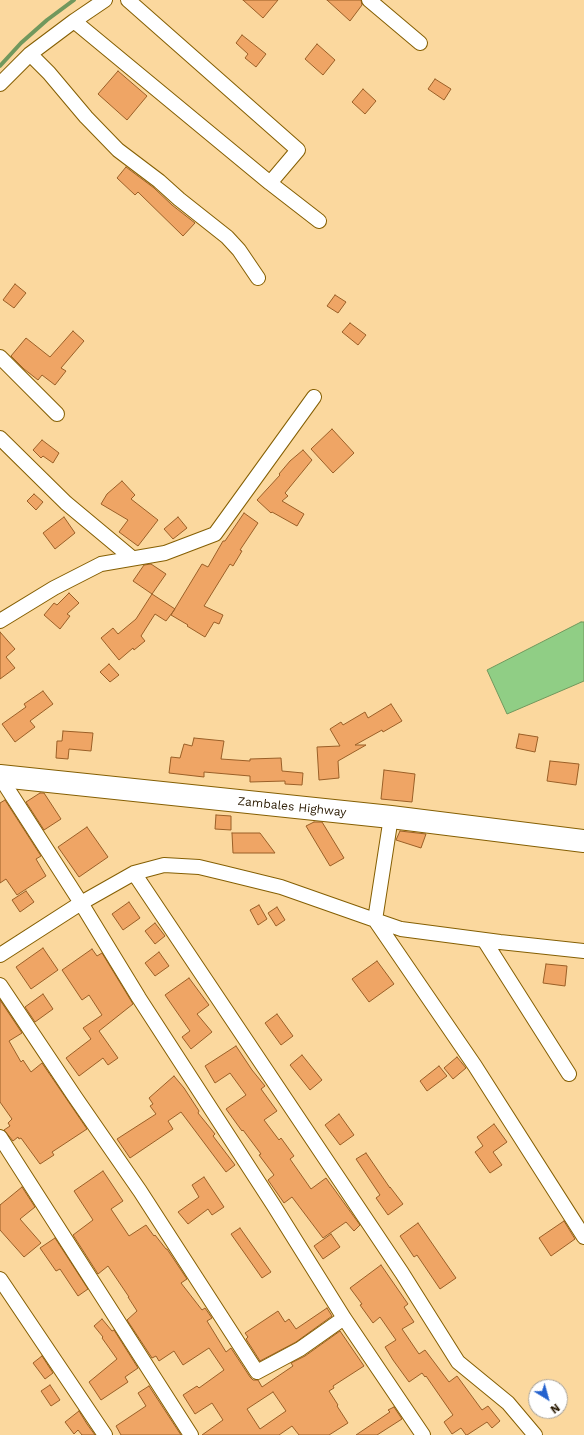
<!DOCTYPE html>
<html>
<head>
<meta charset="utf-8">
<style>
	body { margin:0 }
	#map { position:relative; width:584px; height:1435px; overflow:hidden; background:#fbd89e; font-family:"Work Sans",sans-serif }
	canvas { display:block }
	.north { position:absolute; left:528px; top:1379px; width:40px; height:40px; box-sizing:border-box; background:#fff; border:1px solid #a9a399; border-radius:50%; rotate:143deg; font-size:11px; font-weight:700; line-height:16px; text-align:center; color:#291900 }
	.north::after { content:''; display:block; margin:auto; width:14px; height:18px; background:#2462ce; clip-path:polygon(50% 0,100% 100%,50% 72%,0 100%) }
</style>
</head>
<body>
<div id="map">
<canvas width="584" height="1435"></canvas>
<div class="north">N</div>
</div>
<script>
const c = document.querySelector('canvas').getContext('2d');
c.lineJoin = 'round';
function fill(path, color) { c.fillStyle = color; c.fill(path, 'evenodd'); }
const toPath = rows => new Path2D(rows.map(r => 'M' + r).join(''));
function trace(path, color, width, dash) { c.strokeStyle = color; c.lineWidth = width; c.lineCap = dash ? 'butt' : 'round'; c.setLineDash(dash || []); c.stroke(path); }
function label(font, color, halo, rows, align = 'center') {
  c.font = font + ' "Work Sans",sans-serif'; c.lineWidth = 3.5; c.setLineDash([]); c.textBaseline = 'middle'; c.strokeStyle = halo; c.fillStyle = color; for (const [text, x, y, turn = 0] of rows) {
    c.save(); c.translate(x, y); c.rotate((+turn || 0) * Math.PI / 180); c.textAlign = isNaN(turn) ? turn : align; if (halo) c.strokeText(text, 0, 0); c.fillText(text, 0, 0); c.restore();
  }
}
const water = toPath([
	[581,622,584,622,584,681,507,714,487,670,581,622]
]);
const stream = toPath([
	[0,66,21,43,47,20,74,0]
]);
const building = toPath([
	[243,0,278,0,263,18,243,0],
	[327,0,361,0,362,5,350,21,327,0],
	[242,35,266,54,256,67,245,58,248,54,236,43,242,35],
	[317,44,335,60,323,75,305,59,317,44],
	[118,71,147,96,127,120,98,94,118,71],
	[435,79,451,89,444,100,428,89,435,79],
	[363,89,376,101,365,114,352,102,363,89],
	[126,167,154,188,172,205,195,223,183,236,138,192,135,195,117,178,126,167],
	[15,284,26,293,14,308,3,300,15,284],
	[335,295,346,302,338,313,327,306,335,295],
	[350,323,366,335,358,345,342,332,350,323],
	[73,331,84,341,61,368,66,371,55,385,42,375,38,380,24,369,11,356,26,338,50,357,73,331],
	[332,429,354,453,333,473,311,449,332,429],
	[42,440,59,453,53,463,43,456,41,458,33,450,42,440],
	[303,450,312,460,285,493,288,496,282,501,304,514,297,526,272,512,271,513,257,500,280,475,279,474,290,461,303,450],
	[122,481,135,495,131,499,158,520,138,546,119,532,128,520,101,504,107,494,122,481],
	[34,494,43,502,36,510,27,501,34,494],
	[244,513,258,523,240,550,242,551,233,566,230,564,204,606,223,615,219,624,214,622,205,637,187,626,188,625,171,615,202,564,208,567,223,541,225,541,244,513],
	[64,517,75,533,55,549,43,533,64,517],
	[178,517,187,528,173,539,164,529,178,517],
	[151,564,166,574,152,594,133,581,144,565,151,564],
	[69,593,79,603,67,614,70,616,60,629,44,615,54,603,57,605,69,593],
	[152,594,175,609,166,621,155,614,141,636,145,641,134,650,133,648,119,660,101,638,113,628,118,634,136,619,152,594],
	[0,632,15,649,6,657,15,668,0,679,0,632],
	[109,664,119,675,110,682,100,672,109,664],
	[43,691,53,704,30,721,35,727,15,742,2,724,26,707,24,704,43,691],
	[391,704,402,721,383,732,382,730,355,745,366,745,338,761,339,778,319,780,317,747,340,746,330,729,341,722,343,725,365,712,368,718,391,704],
	[63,731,93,733,91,751,69,749,68,759,56,758,57,741,62,741,63,731],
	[519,734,538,737,535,752,516,748,519,734],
	[194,738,224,741,221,759,250,761,250,759,281,758,282,771,303,773,302,785,285,784,285,781,250,782,250,776,204,772,204,777,169,773,171,757,180,758,184,744,192,746,194,738],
	[550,761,579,764,576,785,547,781,550,761],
	[384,770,415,774,412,802,381,799,384,770],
	[40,793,44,793,61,819,44,830,26,802,40,793],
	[5,800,41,856,36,859,46,876,17,895,6,879,0,883,0,803,5,800],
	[216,815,231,816,231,830,215,829,216,815],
	[314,822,322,822,344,858,330,866,306,826,314,822],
	[87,827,108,857,79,877,58,847,87,827],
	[400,831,426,834,421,848,396,840,400,831],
	[232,833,260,833,275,853,233,853,232,833],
	[26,891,34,902,20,912,12,900,26,891],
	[129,902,140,918,123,930,112,914,129,902],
	[259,905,267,919,258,925,250,910,259,905],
	[277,907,285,920,276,926,268,913,277,907],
	[155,923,165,936,155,944,145,931,155,923],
	[43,948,58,970,31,989,16,967,43,948],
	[92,949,97,956,102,953,133,1004,99,1031,118,1058,108,1065,103,1058,79,1076,66,1058,91,1039,83,1028,102,1015,89,995,82,1000,62,970,92,949],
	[159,952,169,966,155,976,145,963,159,952],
	[377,961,394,984,369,1002,352,979,377,961],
	[546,964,567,966,565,986,543,983,546,964],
	[189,978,209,1005,197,1014,212,1032,191,1049,182,1037,190,1031,165,995,189,978],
	[43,994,53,1009,35,1022,25,1007,43,994],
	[0,1000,22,1033,9,1041,21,1062,23,1060,31,1072,42,1063,87,1129,52,1152,54,1155,40,1164,21,1138,19,1139,18,1137,13,1141,4,1130,10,1126,8,1123,12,1119,0,1102,0,1000],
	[277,1014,293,1036,281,1045,265,1023,277,1014],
	[236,1046,252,1070,265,1086,261,1089,277,1111,264,1120,279,1140,281,1138,294,1156,290,1159,311,1189,326,1178,360,1225,354,1231,346,1222,323,1238,292,1197,284,1203,268,1180,274,1175,259,1155,261,1154,243,1130,242,1131,226,1109,246,1095,230,1073,215,1083,205,1066,236,1046],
	[302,1055,322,1080,310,1090,290,1065,302,1055],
	[457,1057,466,1068,453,1079,444,1068,457,1057],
	[439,1066,447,1076,427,1091,420,1081,439,1066],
	[174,1076,184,1088,199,1111,198,1113,215,1134,213,1136,235,1165,226,1172,181,1112,168,1121,173,1129,130,1158,117,1139,156,1114,150,1106,153,1104,149,1098,174,1076],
	[339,1114,354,1135,340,1145,325,1125,339,1114],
	[494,1124,507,1142,493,1152,502,1165,490,1173,475,1152,483,1146,477,1137,494,1124],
	[366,1153,390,1188,390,1187,403,1204,388,1215,376,1198,380,1195,356,1159,366,1153],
	[103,1171,123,1201,111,1209,129,1236,146,1225,154,1236,155,1235,166,1249,167,1249,187,1279,181,1283,202,1310,205,1308,212,1318,207,1321,226,1352,231,1348,250,1377,253,1380,258,1380,262,1387,293,1366,291,1363,305,1356,340,1331,364,1366,333,1386,334,1388,329,1391,338,1405,337,1406,348,1423,329,1435,299,1435,292,1426,279,1435,202,1435,223,1420,212,1403,195,1414,183,1395,197,1386,199,1388,224,1370,209,1348,183,1365,174,1351,159,1361,156,1356,152,1358,127,1320,137,1311,128,1297,129,1297,108,1266,98,1274,73,1235,93,1220,74,1191,103,1171],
	[273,1392,286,1411,260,1429,247,1409,273,1392],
	[204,1177,224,1207,212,1215,208,1209,188,1224,178,1212,199,1197,192,1185,204,1177],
	[22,1187,35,1207,20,1219,41,1243,24,1257,0,1230,0,1205,22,1187],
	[564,1221,575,1239,551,1256,539,1238,564,1221],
	[418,1223,456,1278,440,1289,417,1255,414,1257,400,1236,418,1223],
	[240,1228,271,1272,262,1278,231,1234,240,1228],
	[331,1234,340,1247,323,1259,314,1246,331,1234],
	[55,1238,88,1289,78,1296,60,1269,56,1271,40,1248,55,1238],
	[381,1265,408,1304,404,1307,414,1322,402,1329,419,1354,425,1350,449,1382,457,1376,482,1410,488,1406,500,1421,492,1428,487,1422,467,1435,466,1435,461,1428,452,1434,444,1422,453,1415,426,1376,425,1377,422,1373,409,1382,393,1360,385,1347,396,1340,380,1317,373,1323,360,1305,362,1304,350,1288,381,1265],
	[327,1308,332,1316,296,1342,260,1361,246,1339,248,1337,245,1333,278,1311,285,1322,289,1319,296,1329,327,1308],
	[102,1319,112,1331,114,1330,138,1368,125,1377,128,1382,101,1400,89,1382,117,1359,102,1338,103,1337,94,1326,102,1319],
	[42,1356,53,1373,45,1379,33,1363,42,1356],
	[50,1385,60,1400,51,1406,41,1391,50,1385],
	[149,1386,181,1435,121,1435,116,1426,146,1406,138,1393,149,1386],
	[394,1407,402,1419,377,1435,356,1435,390,1412,388,1410,394,1407],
	[79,1411,87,1424,95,1435,82,1435,78,1430,74,1434,65,1422,79,1411]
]);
const street = toPath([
	[128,0,298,150,270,183],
	[369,0,420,43],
	[74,21,270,183,319,221],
	[30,54,49,73,86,117,118,150,159,181,179,199,227,237,239,250,258,278],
	[0,84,30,54,74,21,105,0],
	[0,357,57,414],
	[0,438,66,503,132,558],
	[0,621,54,588,101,564,165,553,215,534,314,397],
	[0,777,81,903,139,998,274,1206,344,1318,423,1435],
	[391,817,375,920,401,929,500,942,584,951],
	[134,873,402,1273,458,1362,508,1403,535,1435],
	[484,940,569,1074],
	[0,955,81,903,134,873,164,865,199,867,224,873,281,887,375,920,475,1066,584,1237],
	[0,985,75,1097,140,1191,257,1372,300,1349,344,1318],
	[0,1137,191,1435],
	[0,1279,105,1435]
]);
const primary = toPath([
	[0,776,391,817,584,841]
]);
const streetNames = [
	["Zambales Highway",292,807,6]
];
fill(water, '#90ce85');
trace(water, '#71985d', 1);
trace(stream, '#71985d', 4);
fill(building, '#efa565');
trace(building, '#9a5f27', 1);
trace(street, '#855f03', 16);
trace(primary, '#855f03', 24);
trace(street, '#fff', 14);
trace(primary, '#fff', 22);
label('12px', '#291900', '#fff', streetNames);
</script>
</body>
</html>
